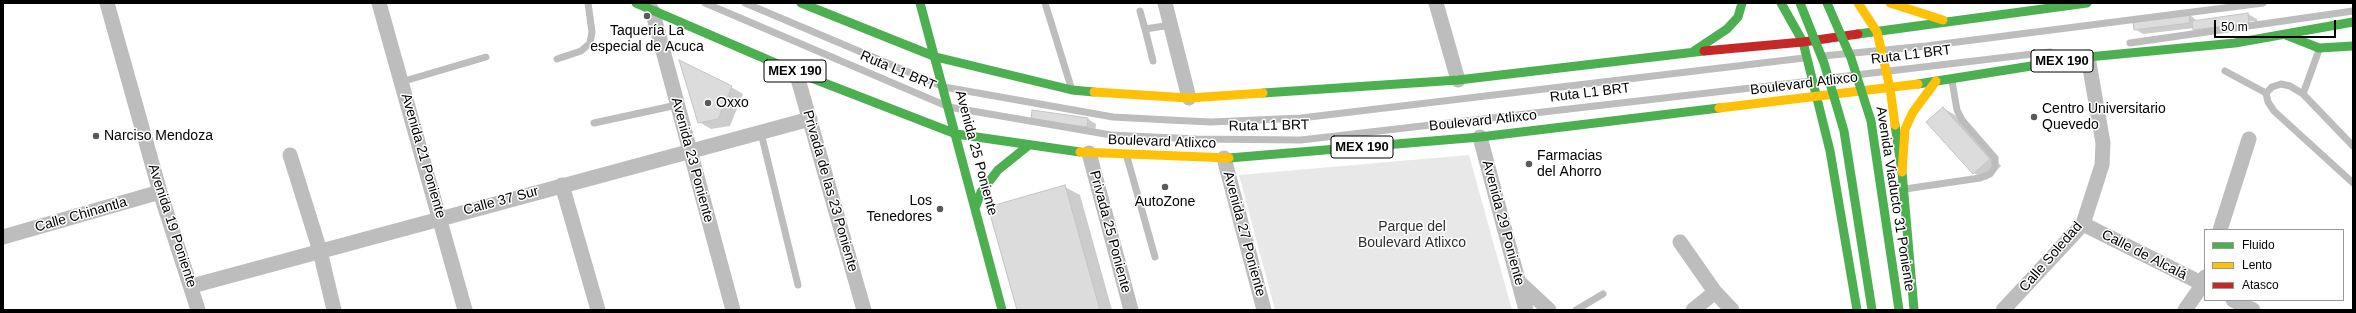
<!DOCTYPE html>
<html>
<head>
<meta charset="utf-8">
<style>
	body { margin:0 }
	#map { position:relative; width:2356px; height:313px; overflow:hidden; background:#fff; font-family:Arial,sans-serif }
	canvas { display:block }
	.frame { position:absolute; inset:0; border:4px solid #000; pointer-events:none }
	.legend { position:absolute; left:2204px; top:229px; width:140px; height:72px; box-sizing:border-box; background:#fff; border:1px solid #999; margin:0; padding:5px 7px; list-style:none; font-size:12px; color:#000 }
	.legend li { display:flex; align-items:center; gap:8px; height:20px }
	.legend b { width:20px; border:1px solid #999 }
	.scale { position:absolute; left:2214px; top:20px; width:122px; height:18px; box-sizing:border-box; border:2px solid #000; border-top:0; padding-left:5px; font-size:12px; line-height:14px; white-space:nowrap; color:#000; -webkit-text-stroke:3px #fff; paint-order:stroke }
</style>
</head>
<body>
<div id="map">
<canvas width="2356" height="313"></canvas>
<div class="frame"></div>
<ul class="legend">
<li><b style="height:5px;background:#4caf50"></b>Fluido</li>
<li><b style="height:5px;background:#ffc107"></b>Lento</li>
<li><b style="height:5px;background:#c62828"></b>Atasco</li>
</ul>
<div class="scale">50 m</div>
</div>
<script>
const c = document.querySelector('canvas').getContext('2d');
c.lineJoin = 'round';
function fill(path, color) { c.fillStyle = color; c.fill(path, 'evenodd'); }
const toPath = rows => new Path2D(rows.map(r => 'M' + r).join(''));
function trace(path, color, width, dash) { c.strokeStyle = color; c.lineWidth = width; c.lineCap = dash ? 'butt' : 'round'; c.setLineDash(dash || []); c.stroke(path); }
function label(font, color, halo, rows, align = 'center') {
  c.font = font + ' Arial,sans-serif'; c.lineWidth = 3; c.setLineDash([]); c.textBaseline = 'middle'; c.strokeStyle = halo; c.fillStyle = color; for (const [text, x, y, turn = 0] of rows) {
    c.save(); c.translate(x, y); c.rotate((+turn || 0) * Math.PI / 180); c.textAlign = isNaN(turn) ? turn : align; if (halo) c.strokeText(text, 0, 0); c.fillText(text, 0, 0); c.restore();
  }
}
const green = toPath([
	[1469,155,1512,310,1275,310,1239,175]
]);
const shadow = toPath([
	[2189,14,2197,21,2248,14,2257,19,2258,27,2203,35,2194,28,2143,34,2135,29],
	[2254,21,2255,23,2200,30,2200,28],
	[731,87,743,94,730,126,711,129,699,122],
	[1943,108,1955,115,2001,166,1986,180,1974,173,1927,122],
	[1033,111,1088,119,1096,124,1095,132],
	[1065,187,1080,195,1112,310,1018,310]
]);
const building = toPath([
	[2189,13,2190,23,2134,30,2133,20,2189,13],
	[2248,13,2249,23,2193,30,2192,21,2248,13],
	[679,60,732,86,718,119,698,123,679,60],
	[1943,107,1990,159,1973,174,1926,122,1943,107],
	[1032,110,1088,118,1087,127,1031,120,1032,110],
	[1065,185,1100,310,1017,310,988,207,1065,185]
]);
const lane = toPath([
	[705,3,949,107,1111,135,1196,139,1301,140,1811,81],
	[745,3,944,87,1113,117,1169,120,1211,122,1301,118,1804,58],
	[1045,3,1071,87],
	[1140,11,1145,29],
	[2130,43,2353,11],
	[1823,56,1926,46,2263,3],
	[557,59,581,51,590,43,592,32,588,3],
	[1153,61,1145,29,1171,25],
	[2225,71,2266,93],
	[1830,78,2050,52],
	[401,82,486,57],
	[2266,93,2268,102,2274,111,2353,183],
	[2266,93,2272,87,2281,84,2290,86,2303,94,2353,146],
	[2303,94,2319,50],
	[594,123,677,105],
	[761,133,798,285],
	[1127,157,1155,257],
	[1905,189,1980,178,1990,174,1995,167,1995,158,1962,120,1957,110,1952,81],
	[1576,310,1603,294]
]);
const street = toPath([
	[107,3,160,192,198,310],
	[379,3,465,310],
	[1165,3,1189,98],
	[1436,3,1458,80],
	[652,10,733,310],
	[796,72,864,310],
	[1480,137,1526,310],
	[1089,153,1131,310],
	[290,155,320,251,334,310],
	[1224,158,1264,310],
	[562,185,598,310],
	[2083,224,2205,285],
	[2220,230,2249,139],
	[3,237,160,192],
	[1680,242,1715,292,1732,310],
	[1518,281,1549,310],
	[192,286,810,119],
	[2233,300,2253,310],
	[1693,310,1715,292],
	[2003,310,2083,224,2102,165,2103,143,2088,57],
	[2185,310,2203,284,2205,277]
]);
const fast = toPath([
	[636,3,796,72,956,134,1080,152],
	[801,3,936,57,1072,90,1094,92],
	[920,3,1002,310],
	[1781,3,1803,42,1830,151,1857,310],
	[1858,34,2087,3],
	[2286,35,2319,48,2353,46],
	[1694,51,1727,29,1738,17,1742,3],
	[1918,84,2088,57,2235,43,2353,22],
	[1263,93,1458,80,1704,51],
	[1895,125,1902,172,1914,310],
	[1229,158,1480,137,1719,108],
	[976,206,981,192,998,170,1029,145]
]);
const slow = toPath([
	[1858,3,1877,32,1890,88,1895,125],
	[1890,3,1943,20],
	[1094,92,1189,98,1263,93],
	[1719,108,1918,84],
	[1080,152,1229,158],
	[1902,172,1905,129,1913,112,1936,81]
]);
const jam = toPath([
	[1704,51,1803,42,1858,34]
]);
const fastBridge = toPath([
	[1800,3,1824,63,1844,131,1872,310],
	[1827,3,1851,58,1871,121,1899,310]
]);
const markers = [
	[647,16,4,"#595959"],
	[708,103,4,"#595959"],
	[2034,117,4,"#595959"],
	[96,136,4,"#595959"],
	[1529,164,4,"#595959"],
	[1165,187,4,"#595959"],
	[940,209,4,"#595959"]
];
const shields = [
	[2062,61,62],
	[795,71,62],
	[1362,147,62]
];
const shieldNames = [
	["MEX 190",2062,61],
	["MEX 190",795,71],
	["MEX 190",1362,147]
];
const poiNames = [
	["Taquería La",647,31,"center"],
	["especial de Acuca",647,47,"center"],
	["Oxxo",716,103],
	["Centro Universitario",2042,109],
	["Quevedo",2042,125],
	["Narciso Mendoza",104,136],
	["Farmacias",1537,156],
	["del Ahorro",1537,172],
	["Los",932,201,"right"],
	["Tenedores",932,217,"right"],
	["AutoZone",1165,202,"center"]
];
const streetNames = [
	["Ruta L1 BRT",1911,55,-7],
	["Ruta L1 BRT",898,71,23],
	["Boulevard Atlixco",1804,84,-7],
	["Ruta L1 BRT",1590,93,-7],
	["Boulevard Atlixco",1483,121,-6],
	["Ruta L1 BRT",1269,126,-1],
	["Boulevard Atlixco",1162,142,2],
	["Avenida 25 Poniente",976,153,75],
	["Avenida 21 Poniente",423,156,74],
	["Avenida 23 Poniente",692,160,75],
	["Privada de las 23 Poniente",830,191,74],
	["Avenida Viaducto 31 Poniente",1895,199,81],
	["Calle 37 Sur",501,201,-15],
	["Calle Chinantla",81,215,-16],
	["Avenida 29 Poniente",1503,223,75],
	["Avenida 19 Poniente",172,226,72],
	["Privada 25 Poniente",1110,232,75],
	["Avenida 27 Poniente",1244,234,75],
	["Calle de Alcalá",2144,255,27],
	["Calle Soledad",2051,257,-49]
];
const parkNames = [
	["Parque del",1412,227],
	["Boulevard Atlixco",1412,243]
];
fill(green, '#e8e8e8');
fill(shadow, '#0003');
fill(building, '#dcdcdc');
trace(building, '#c4c4c4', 1);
trace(lane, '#bdbdbd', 7);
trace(street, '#bdbdbd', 15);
trace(fast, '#4caf50', 9);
trace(slow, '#ffc107', 9);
trace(jam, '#c62828', 9);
trace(fastBridge, '#4caf50', 9);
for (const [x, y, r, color] of markers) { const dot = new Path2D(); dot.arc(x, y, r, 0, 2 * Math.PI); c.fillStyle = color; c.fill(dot); trace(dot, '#fff', 1.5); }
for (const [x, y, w] of shields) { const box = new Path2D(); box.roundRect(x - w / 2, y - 11, w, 22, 3); c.fillStyle = '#fff'; c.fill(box); trace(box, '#000', 1); }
label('bold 13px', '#000', null, shieldNames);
label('14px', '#000', '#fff', poiNames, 'left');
label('14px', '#000', '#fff', streetNames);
label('14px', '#2d2d2d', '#fff', parkNames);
</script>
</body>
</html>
